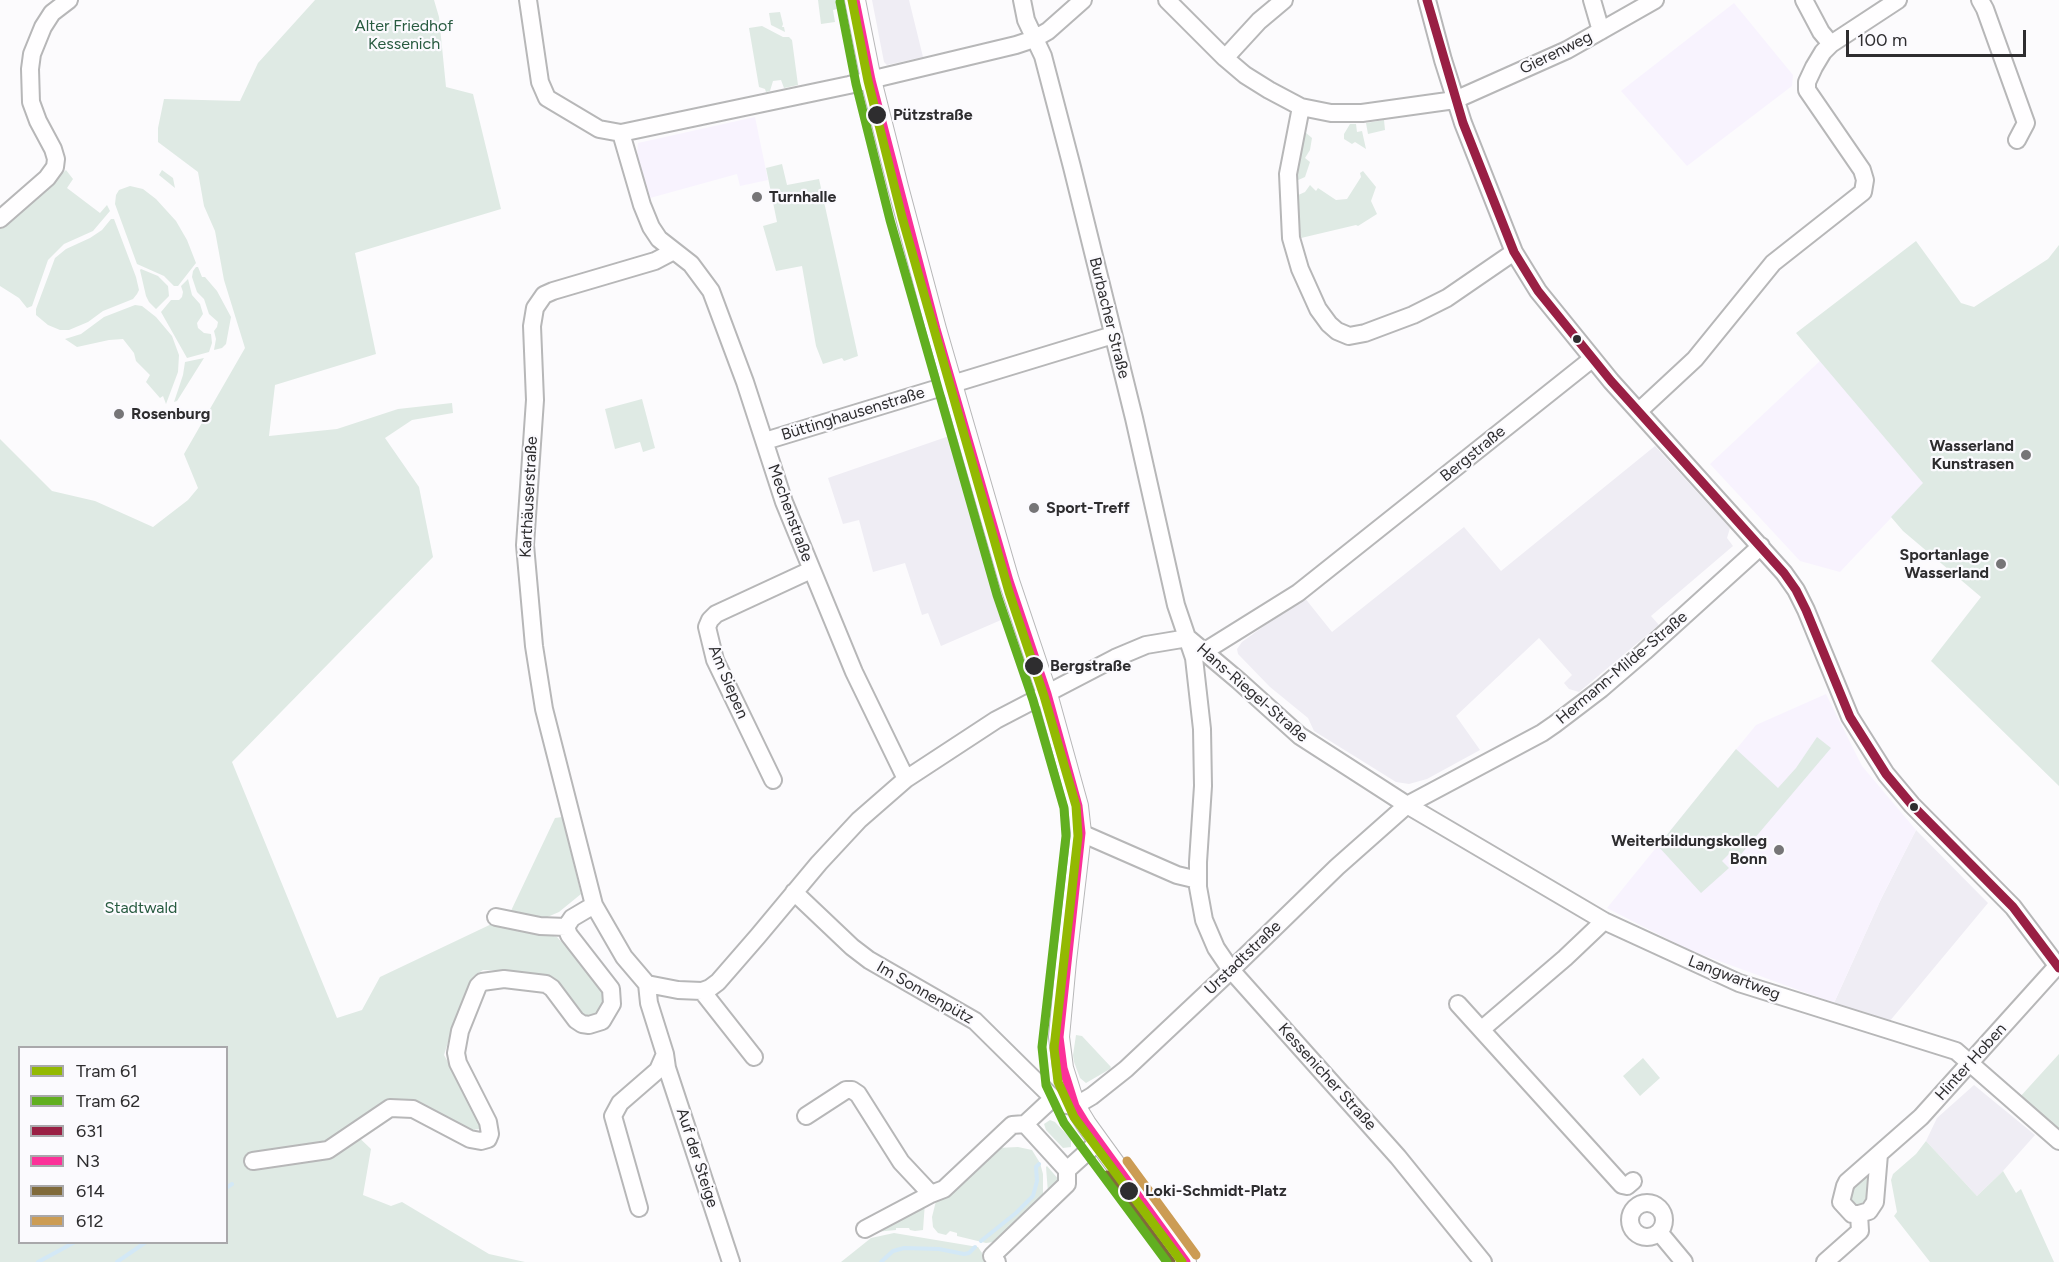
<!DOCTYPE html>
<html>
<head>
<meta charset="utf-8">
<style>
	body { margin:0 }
	#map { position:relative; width:2059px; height:1262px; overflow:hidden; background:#fcfbfd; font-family:Figtree,sans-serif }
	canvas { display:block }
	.legend { position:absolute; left:18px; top:1046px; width:210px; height:198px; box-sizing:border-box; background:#fbfafe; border:2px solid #a9a8ab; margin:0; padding:8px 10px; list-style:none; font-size:18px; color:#2e2d2f }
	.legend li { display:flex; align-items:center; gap:12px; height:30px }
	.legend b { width:30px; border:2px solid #a9a8ab }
	.scale { position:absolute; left:1846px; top:30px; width:180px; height:27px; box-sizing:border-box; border:3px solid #2e2d2f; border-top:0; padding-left:8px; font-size:18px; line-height:21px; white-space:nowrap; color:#2e2d2f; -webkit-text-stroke:4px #fbfafe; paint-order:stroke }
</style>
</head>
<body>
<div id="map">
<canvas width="2059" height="1262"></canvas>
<ul class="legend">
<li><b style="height:8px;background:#93b902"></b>Tram 61</li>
<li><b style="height:8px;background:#61af20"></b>Tram 62</li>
<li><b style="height:8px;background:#991f44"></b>631</li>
<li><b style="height:8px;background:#fb3199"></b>N3</li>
<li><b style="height:8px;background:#806a3b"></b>614</li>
<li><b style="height:8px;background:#cc9c54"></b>612</li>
</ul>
<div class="scale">100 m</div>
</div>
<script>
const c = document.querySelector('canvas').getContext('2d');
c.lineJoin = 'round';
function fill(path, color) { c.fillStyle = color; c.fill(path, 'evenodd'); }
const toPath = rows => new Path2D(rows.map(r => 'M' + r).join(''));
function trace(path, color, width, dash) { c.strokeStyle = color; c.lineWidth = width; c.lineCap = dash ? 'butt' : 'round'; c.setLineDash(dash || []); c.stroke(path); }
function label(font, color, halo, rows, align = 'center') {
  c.font = font + ' Figtree,sans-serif'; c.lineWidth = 4.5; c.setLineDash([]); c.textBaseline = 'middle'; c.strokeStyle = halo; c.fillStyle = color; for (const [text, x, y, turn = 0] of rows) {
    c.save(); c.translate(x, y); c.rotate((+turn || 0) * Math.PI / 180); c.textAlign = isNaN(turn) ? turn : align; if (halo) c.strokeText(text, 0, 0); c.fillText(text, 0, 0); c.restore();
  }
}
const built = toPath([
	[872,0,909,0,923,57,887,65,884,62],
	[955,434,979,511,1008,617,941,646,928,613,922,615,905,563,873,572,859,520,843,524,828,478],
	[1655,446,1730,528,1727,538,1733,546,1651,616,1659,625,1579,692,1569,689,1564,683,1572,675,1539,638,1456,716,1480,750,1427,779,1409,784,1396,782,1314,731,1308,718,1270,687,1238,654,1237,649,1242,642,1304,597,1332,632,1464,527,1501,571],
	[1916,830,1988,903,1889,1022,1834,1003,1881,899],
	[1974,1085,2035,1135,2003,1171,1977,1196,1926,1141,1937,1118]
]);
const education = toPath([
	[1734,3,1793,75,1792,86,1687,166,1621,91],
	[755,117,768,180,740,186,737,174,650,198,637,156,638,143],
	[1821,360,1924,483,1840,572,1800,561,1710,464],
	[1826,694,1862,766,1916,830,1881,899,1834,1003,1689,950,1607,908,1756,725]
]);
const green = toPath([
	[315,0,434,0,439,17,446,87,473,94,501,209,355,253,376,354,275,385,269,436,337,429,398,409,452,403,453,413,412,420,385,438,419,487,433,557,232,762,337,1018,362,1010,380,977,500,920,557,937,595,978,605,996,603,1007,599,1013,587,1016,580,1014,566,992,554,981,538,974,518,971,483,970,474,976,457,1014,444,1055,480,1117,480,1129,470,1130,410,1105,382,1102,350,1129,371,1149,363,1195,391,1206,402,1202,489,1254,525,1262,0,1262,0,439,52,491,95,501,153,527,188,500,198,488,184,454,245,348,224,280,215,231,204,206,198,172,158,142,158,128,164,99,240,101,258,63],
	[20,1048,226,1048,226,1242,20,1242],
	[818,0,836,0,837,9,833,10,835,22,821,24],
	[780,12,783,24,782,27,784,27,785,32,771,25,769,13],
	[762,26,783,37,789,37,792,40,798,85,784,88,781,80,773,81,770,91,766,92,765,89,759,87,749,28],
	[1384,120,1385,130,1368,134,1366,123],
	[1350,124,1356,124,1357,132,1362,131,1366,149,1355,142,1352,144,1344,139,1344,134],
	[1305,132,1312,138,1310,150,1305,158,1310,162,1305,177,1296,181,1300,152],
	[782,164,787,185,819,179,858,356,844,361,842,358,823,364,816,346,802,266,776,271,763,226,777,222,766,168],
	[66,170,73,179,67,188,100,213,107,205,110,211,93,231,64,244,48,260,32,306,27,308,19,298,0,286,0,228],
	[162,170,173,178,175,188,159,175],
	[1363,171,1376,187,1371,201,1377,214,1358,226,1356,225,1301,238,1296,196,1305,192,1310,185,1316,191,1318,188,1336,200,1347,199,1361,177,1360,173],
	[130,186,143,189,156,199,176,221,187,240,196,263,178,286,174,286,164,276,137,264,115,204,116,195,119,190],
	[111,219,114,219,136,277,139,290,137,294,133,299,103,311,88,322,69,330,60,330,48,325,36,315,36,309,55,258,66,249,90,238,102,230],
	[1916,241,1961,303,1974,307,2048,259,2059,245,2059,786,1931,661,1981,597,1903,531,1891,517,1923,483,1796,333],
	[196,267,198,267,202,277,205,277,217,291,231,317,226,344,222,348,214,350,216,339,214,331,217,327,218,322,209,314,204,299,197,292,192,277,193,271],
	[141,269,158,276,168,286,169,296,156,309,149,302,146,296,140,270],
	[188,279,192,295,200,304,203,314,197,323,198,328,204,333,211,334,212,343,209,352,187,358,161,312,171,300,179,300,182,297,183,292,181,286],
	[135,305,142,306,156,317,172,336,179,355,178,372,166,404,163,396,160,398,146,382,150,375,136,361,134,353,123,339,109,340,77,347,65,339,81,334,104,317],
	[204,358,177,401,174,402,183,375,185,362],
	[642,399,655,448,643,452,640,442,615,449,605,409],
	[1817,737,1831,748,1737,859,1730,853,1722,861,1729,868,1701,893,1658,846,1736,749,1778,788,1796,768],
	[562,817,581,894,559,912,538,921,509,915,555,818],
	[1076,1035,1082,1036,1111,1067,1110,1069,1086,1083,1080,1078,1074,1062,1073,1055],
	[2059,1054,2059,1132,2019,1098],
	[1643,1058,1660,1078,1640,1096,1623,1076],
	[1050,1120,1055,1122,1071,1139,1071,1147,1063,1148,1046,1130,1044,1124],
	[1926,1141,1977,1196,2003,1171,2016,1193,2021,1189,2054,1262,1930,1262,1894,1216,1897,1212,1891,1180,1893,1174,1916,1154],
	[1018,1147,1032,1150,1040,1163,1043,1174,1043,1199,1001,1241,986,1243,957,1236,957,1233,950,1231,946,1235,938,1233,933,1227,932,1217,936,1201,997,1148],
	[1047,1166,1060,1181,1048,1193,1046,1167],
	[1870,1173,1870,1196,1864,1205,1858,1206,1849,1198,1850,1191],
	[925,1202,923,1230,915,1231,910,1230,909,1228,896,1228,896,1230,875,1232],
	[894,1233,978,1247,984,1256,984,1262,841,1262,871,1238]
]);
const stream = toPath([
	[226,1188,232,1184],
	[981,1241,1016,1213,1033,1196,1037,1181,1036,1167,1039,1164],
	[38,1262,75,1242],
	[117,1262,146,1242],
	[881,1262,893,1251,904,1248,939,1249,964,1254,969,1253,975,1247]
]);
const minor = toPath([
	[528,0,540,82,547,98,599,129,621,133,849,85,1016,45,1034,39,1048,31,1083,0],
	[1022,0,1026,20,1043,56,1072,167,1134,418,1176,605,1194,658,1202,729,1203,786,1198,862,1198,887,1204,920,1216,948,1231,970,1398,1157,1483,1262],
	[1167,0,1225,58,1245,75,1269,90,1301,107,1331,113,1362,113,1455,100,1567,50,1655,0],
	[1427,0,1443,60,1463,123,1514,252,1538,291,1611,381,1784,573,1796,590,1806,610,1850,717,1886,774,1912,805,2013,907,2059,968],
	[1592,0,1601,31],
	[1980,0,1985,9,2026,123,2017,140],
	[1831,44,1898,0],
	[1225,58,1259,21,1284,0],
	[1301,107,1288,174,1291,238,1300,269,1318,309,1329,324,1337,331,1349,336,1365,333,1413,315,1447,298,1514,252],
	[621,133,642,205,651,227,659,239,691,264,711,291,745,382,784,502,854,672,906,779],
	[0,219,47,178,55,167,56,159,53,149,38,121,31,102,30,69,32,54,43,27,52,13,69,0],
	[674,251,655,261,553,291,544,295,535,308,532,326,535,400,525,545,534,646,544,709,594,905,624,957,647,984,678,990,702,991,710,988,718,982,758,936,819,863,859,820,906,779,996,720,1115,658,1146,645,1188,638],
	[1639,411,1695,359,1773,263,1863,192,1865,180,1862,170,1807,90,1807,82,1814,67,1823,52,1831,44,1821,32,1804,0],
	[765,441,1113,335],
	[1188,638,1239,681,1300,736,1407,805,1604,921,1739,983,1956,1051,2059,1141],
	[1205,651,1298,593,1592,359],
	[773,780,715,660,707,627,710,620,716,614,811,570],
	[1081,833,1177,875,1198,880],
	[794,892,852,947,869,960,975,1021,1053,1098,1067,1105,1075,1106,1092,1096,1126,1069,1227,974,1337,867,1407,805,1542,733,1555,724,1601,689,1644,652,1761,546],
	[496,917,540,926,566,927],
	[566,927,572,918,594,905],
	[647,984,649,1003,665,1054,667,1068,731,1262],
	[702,991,754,1057],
	[1458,1004,1622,1185,1627,1186,1633,1181],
	[1482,1029,1565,958,1604,921],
	[806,1116,846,1090,852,1090,858,1094,901,1162,931,1194,944,1189,1012,1125,1025,1124,1053,1098],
	[1879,1154,1875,1202,1869,1211,1859,1214,1852,1214,1841,1202,1845,1186,1847,1182,1921,1117,2058,965],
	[253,1161,328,1150,390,1108,413,1109,470,1139,481,1141,488,1139,490,1134,488,1122,458,1063,456,1053,460,1031,478,986,482,982,504,979,546,984,552,988,576,1020,582,1024,589,1025,602,1021,612,1004,611,989,569,935,566,927],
	[1067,1170,1098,1142],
	'1630 1220a17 17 0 1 1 34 0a17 17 0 1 1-34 0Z',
	[639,1208,613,1116,620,1103,658,1070,665,1054],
	[865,1229,931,1194],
	[1659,1232,1684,1262],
	[997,1262,992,1256,1067,1184,1067,1170,1025,1124],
	[1825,1262,1860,1231,1859,1214]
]);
const major = toPath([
	[855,0,871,80,898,187,936,329,1009,581,1047,694,1078,806,1081,833,1066,961,1059,1037,1063,1068,1075,1106,1086,1124,1186,1262]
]);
const tram = toPath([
	[1185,1257,1188,1262]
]);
const bus1 = toPath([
	[1427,0,1463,123,1514,252,1538,291,1611,381,1784,573,1796,590,1806,610,1850,717,1886,774,1912,805,2013,907,2059,968]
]);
const bus2 = toPath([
	[855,0,871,80,936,329,1009,581,1047,694,1078,806,1081,833,1059,1037,1063,1068,1075,1106,1086,1124,1186,1262]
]);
const bus3 = toPath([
	[1107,1175,1171,1262]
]);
const bus4 = toPath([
	[1127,1161,1196,1255]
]);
const tram1 = toPath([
	[852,0,868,81,902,217,1009,592,1044,696,1076,806,1078,836,1054,1048,1058,1082,1074,1117,1182,1262]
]);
const tram2 = toPath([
	[840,2,856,84,890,220,997,595,1033,700,1064,808,1066,836,1042,1047,1046,1085,1064,1123,1167,1262]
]);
const markers = [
	[877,115,10,"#2e2d2f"],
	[757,197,6,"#767577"],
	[1577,339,5,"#2e2d2f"],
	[119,414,6,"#767577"],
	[2026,455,6,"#767577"],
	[1034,508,6,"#767577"],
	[2001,564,6,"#767577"],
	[1034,666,10,"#2e2d2f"],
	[1914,807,5,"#2e2d2f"],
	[1779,850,6,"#767577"],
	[1129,1191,10,"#2e2d2f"]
];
const parkNames = [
	["Alter Friedhof",404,26],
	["Kessenich",404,44],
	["Stadtwald",141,908]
];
const streetNames = [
	["Gierenweg",1556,53,-26],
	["Burbacher Straße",1109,318,76],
	["Büttinghausenstraße",853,414,-17],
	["Bergstraße",1473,454,-39],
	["Karthäuserstraße",529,497,-87],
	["Mechenstraße",790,513,70],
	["Hermann-Milde-Straße",1622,668,-40],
	["Am Siepen",728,682,67],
	["Hans-Riegel-Straße",1252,693,41],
	["Urstadtstraße",1243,958,-44],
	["Langwartweg",1734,978,21],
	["Im Sonnenpütz",925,993,30],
	["Hinter Hoben",1971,1062,-48],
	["Kessenicher Straße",1327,1077,48],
	["Auf der Steige",697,1158,72]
];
const stopNames = [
	["Pützstraße",893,115],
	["Bergstraße",1050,666],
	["Loki-Schmidt-Platz",1145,1191]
];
const poiNames = [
	["Turnhalle",769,197],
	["Rosenburg",131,414],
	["Wasserland",2014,446,"right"],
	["Kunstrasen",2014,464,"right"],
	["Sport-Treff",1046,508],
	["Sportanlage",1989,555,"right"],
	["Wasserland",1989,573,"right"],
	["Weiterbildungskolleg",1767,841,"right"],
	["Bonn",1767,859,"right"]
];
fill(built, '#efedf4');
fill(education, '#f8f3fe');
fill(green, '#dfeae4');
trace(stream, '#d3e8f6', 4);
trace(minor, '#b7b7b8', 20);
trace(major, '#b7b7b8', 22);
trace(minor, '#fffeff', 16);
trace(major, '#fffeff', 20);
trace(tram, '#dbdbdc', 1.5);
trace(bus1, '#991f44', 9);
trace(bus2, '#fb3199', 9);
trace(bus3, '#806a3b', 9);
trace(bus4, '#cc9c54', 9);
trace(tram1, '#93b902', 9);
trace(tram2, '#61af20', 9);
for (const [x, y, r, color] of markers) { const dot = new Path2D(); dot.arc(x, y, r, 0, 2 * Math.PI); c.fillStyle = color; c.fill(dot); trace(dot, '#fbfafe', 2); }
label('16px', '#285b40', '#fbfafe', parkNames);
label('16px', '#2e2d2f', '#fbfafe', streetNames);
label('bold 16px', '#2e2d2f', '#fbfafe', stopNames, 'left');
label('bold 16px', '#2e2d2f', '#fbfafe', poiNames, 'left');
</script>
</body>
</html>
